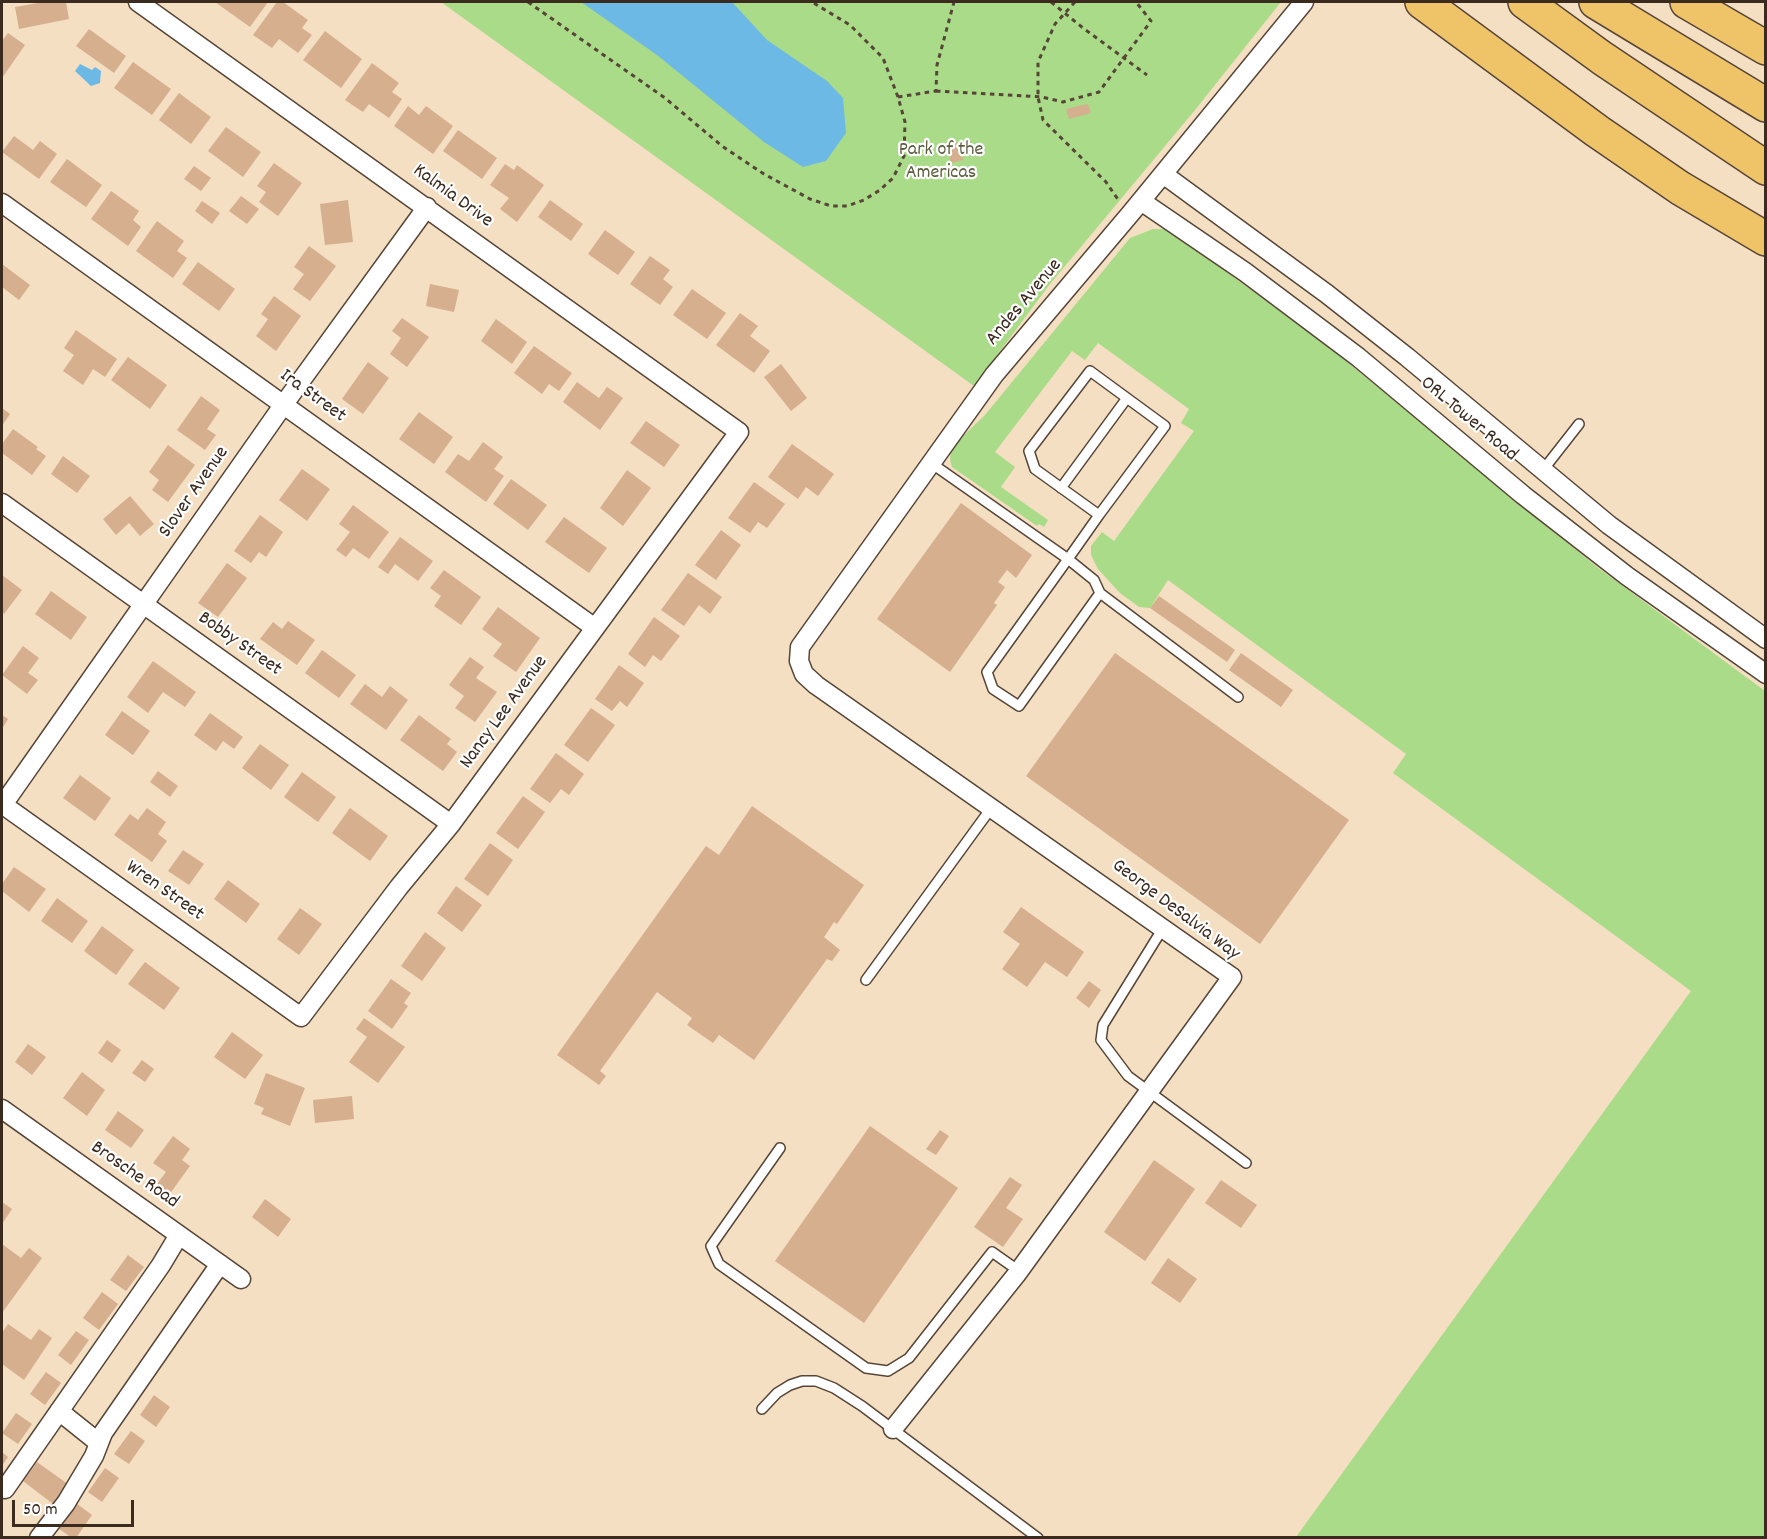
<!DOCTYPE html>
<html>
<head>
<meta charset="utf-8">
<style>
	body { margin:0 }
	#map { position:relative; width:1767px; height:1539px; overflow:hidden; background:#f4dfc2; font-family:Dekko,sans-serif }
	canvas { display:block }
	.frame { position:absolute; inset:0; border:3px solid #3b2a1e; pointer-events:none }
	.scale { position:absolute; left:12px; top:1500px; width:122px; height:27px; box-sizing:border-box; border:3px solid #3b2a1e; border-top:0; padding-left:8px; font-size:18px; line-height:21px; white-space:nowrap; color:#3b2a1e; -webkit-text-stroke:4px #fff; paint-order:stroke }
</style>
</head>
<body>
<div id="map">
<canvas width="1767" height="1539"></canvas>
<div class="frame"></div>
<div class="scale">50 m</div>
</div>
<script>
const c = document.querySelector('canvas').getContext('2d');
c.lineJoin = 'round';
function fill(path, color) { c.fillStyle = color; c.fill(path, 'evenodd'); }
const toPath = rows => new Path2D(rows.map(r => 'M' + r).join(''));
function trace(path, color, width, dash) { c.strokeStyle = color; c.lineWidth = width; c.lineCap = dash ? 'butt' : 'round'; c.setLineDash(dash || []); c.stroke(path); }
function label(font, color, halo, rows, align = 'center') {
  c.font = font + ' Dekko,sans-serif'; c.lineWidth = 4.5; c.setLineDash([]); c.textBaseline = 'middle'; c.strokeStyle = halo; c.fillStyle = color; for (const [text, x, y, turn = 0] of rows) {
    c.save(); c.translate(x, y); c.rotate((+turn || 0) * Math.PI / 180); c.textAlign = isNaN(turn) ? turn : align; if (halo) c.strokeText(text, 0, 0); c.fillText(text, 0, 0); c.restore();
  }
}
const green = toPath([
	[441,2,1281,2,1195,110,1050,284,974,386],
	[1153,229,1165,229,1179,237,1329,347,1597,567,1765,691,1765,1537,1296,1537,1691,991,1393,773,1406,754,1168,580,1150,608,1139,607,1120,593,1098,569,1091,555,1091,546,1102,532,1114,541,1194,431,1181,423,1189,409,1098,343,1085,360,1072,351,995,452,1015,467,1001,487,1048,520,1044,527,1039,524,1037,526,952,467,950,459,951,450,961,438,985,415,1130,238]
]);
const water = toPath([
	[581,2,732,2,767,40,827,81,843,98,846,133,826,161,803,167,764,142,657,55],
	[80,64,92,70,95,67,101,71,100,83,91,86,75,71]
]);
const building = toPath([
	[44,2,66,2,69,19,19,29,15,7],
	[215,2,268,2,250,27],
	[277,2,283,2,308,20,302,28,312,35,298,53,279,39,272,48,253,35],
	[89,29,126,56,114,73,76,46],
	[325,31,362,59,341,88,303,60],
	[8,33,25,45,2,78,2,41],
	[133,62,171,89,152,115,114,88],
	[372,63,399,83,392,92,402,99,389,118,369,104,363,112,345,100],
	[179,93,211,117,191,144,159,120],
	[1088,104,1091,113,1069,119,1066,109],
	[408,106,419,115,426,106,453,126,433,154,394,126],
	[226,127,261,152,243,177,208,151],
	[458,130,497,158,482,179,443,151],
	[14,136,33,150,40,141,57,154,39,179,2,152],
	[959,142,963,160,951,163,947,145],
	[67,159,102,185,86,207,50,182],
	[274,163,302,183,278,216,259,202,266,192,257,186],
	[505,164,514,170,517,165,544,185,517,222,500,209,509,198,490,185],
	[194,166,211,178,201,191,184,179],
	[111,191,139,211,133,220,141,227,128,246,91,219],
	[241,196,259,209,247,224,229,211],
	[348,200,353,242,325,245,320,204],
	[550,200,583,224,571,241,538,217],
	[202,201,220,213,212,224,195,211],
	[157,221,184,241,177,251,187,258,173,278,136,251],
	[605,230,635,252,618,275,588,254],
	[309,246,336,266,310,301,293,289,304,274,294,267],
	[650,256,670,270,663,279,673,287,660,305,630,284],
	[198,262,235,289,219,311,182,284],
	[2,264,30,285,19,300,2,287],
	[430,284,459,290,454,312,426,306],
	[692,289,726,313,707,339,673,315],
	[274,296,301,316,276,351,256,336,268,319,261,314],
	[740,313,758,326,750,336,770,351,754,373,716,345],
	[402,318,429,337,407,367,390,354,401,338,392,331],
	[496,319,527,342,512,364,481,341],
	[76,330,117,359,105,377,93,369,83,385,63,371,74,355,64,348],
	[534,346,572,373,559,391,549,384,542,394,514,373],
	[128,357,167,385,150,409,111,380],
	[368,362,389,378,363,414,342,399],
	[781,364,807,398,791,411,764,377],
	[577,382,599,398,607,387,623,398,600,430,563,402],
	[201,396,220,410,207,429,216,435,205,450,177,430],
	[2,408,10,414,2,426],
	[419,412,453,437,434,464,399,439],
	[646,421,680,445,664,467,630,443],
	[13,429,38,447,36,449,46,456,32,475,2,453,2,444],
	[483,442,503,457,494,469,504,476,486,502,445,472,458,454,469,461],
	[792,444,834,474,818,496,806,487,798,499,768,477],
	[168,445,195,465,168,502,152,490,159,480,149,472],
	[63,456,90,476,77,493,51,474],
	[302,469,330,489,307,521,279,500],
	[627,470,651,488,623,526,600,508],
	[511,479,547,505,528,530,493,504],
	[754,482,785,504,767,528,758,522,750,533,728,518],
	[130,496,154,524,140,536,129,523,116,535,103,519],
	[961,503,1032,555,1016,578,1007,570,998,582,1005,587,994,603,997,605,950,672,877,619],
	[353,505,389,532,369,559,353,548,346,557,336,550,350,532,339,524],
	[260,515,283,532,266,557,259,552,251,563,234,551],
	[564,517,607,548,589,573,545,542],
	[721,530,741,545,716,580,695,565],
	[400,537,433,561,418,581,395,564,388,574,378,567],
	[227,563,247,578,218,617,198,603],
	[444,570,481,597,461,625,434,606,441,596,430,588],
	[688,573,722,597,710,614,699,605,684,626,661,610],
	[2,575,22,590,4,614,2,612],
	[51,591,87,617,71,640,35,614],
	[1159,596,1235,650,1227,662,1150,608],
	[498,607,540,638,516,672,493,656,502,644,482,629],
	[654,617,680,636,661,661,653,655,645,667,628,654],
	[288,621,315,640,297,665,260,639,273,622,282,629],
	[23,646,39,658,28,673,38,680,27,694,2,675],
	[322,650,356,675,339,698,305,673],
	[1115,653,1349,820,1260,944,1026,776],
	[1241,653,1293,690,1281,707,1229,670],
	[470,657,484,667,476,678,497,692,475,722,455,708,464,696,449,685],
	[153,661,196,692,185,707,163,692,148,713,127,697],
	[619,665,644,683,627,707,620,701,612,711,595,699],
	[365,684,382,697,390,686,408,700,386,730,350,704],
	[591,708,615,725,588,762,564,745],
	[122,711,150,731,133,755,105,735],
	[210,713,243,737,234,749,223,741,216,751,194,735],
	[2,715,8,719,2,729],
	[419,715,451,739,447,744,457,752,443,771,400,740],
	[260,744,289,765,271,790,242,768],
	[556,753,584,774,569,795,561,789,550,803,530,789],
	[158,771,178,786,170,797,150,782],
	[302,772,336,797,318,822,284,797],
	[80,775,111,798,95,821,63,798],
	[523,796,545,812,518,849,496,833],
	[752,806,864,885,837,924,834,922,824,937,840,950,832,961,827,959,754,1060,719,1035,713,1043,687,1025,692,1018,657,992,600,1071,606,1076,599,1085,557,1055,706,846,719,855],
	[147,808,166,822,158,834,167,841,152,862,114,835,130,814,138,820],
	[350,808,388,836,370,861,332,833],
	[490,843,513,860,488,896,464,879],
	[183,850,204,864,189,885,168,871],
	[14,867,46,889,29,912,2,891,2,884],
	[228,880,260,904,246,923,214,899],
	[456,886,482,905,462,932,437,913],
	[57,898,88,921,72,943,41,921],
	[1021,907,1084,952,1067,977,1045,962,1027,987,1002,969,1020,944,1003,932],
	[300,908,322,924,299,955,277,939],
	[102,926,134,950,116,975,84,951],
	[425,932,446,948,422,981,401,966],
	[145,962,180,988,164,1010,128,984],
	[391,979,411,993,404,1003,408,1006,392,1029,368,1011],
	[1089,981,1101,990,1089,1008,1076,998],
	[364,1018,405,1047,378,1083,349,1062,367,1037,356,1029],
	[232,1032,263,1055,245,1079,214,1057],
	[107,1040,121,1050,112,1063,98,1053],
	[28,1044,46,1057,32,1075,15,1062],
	[142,1060,154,1069,145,1082,132,1073],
	[82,1072,105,1090,87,1116,63,1098],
	[266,1073,305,1088,290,1126,261,1114,264,1108,254,1104],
	[352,1096,354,1119,315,1123,313,1100],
	[118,1111,144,1130,131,1148,105,1130],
	[870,1126,958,1188,864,1323,775,1261],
	[940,1130,949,1136,936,1155,926,1149],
	[173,1136,190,1149,182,1160,190,1166,166,1199,153,1189,166,1172,153,1163],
	[1154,1160,1195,1189,1145,1261,1104,1232],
	[1010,1177,1022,1185,1006,1208,1023,1219,1003,1247,974,1227],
	[1221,1180,1257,1205,1241,1228,1205,1203],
	[265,1199,291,1219,278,1237,252,1217],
	[2,1202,12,1209,2,1224],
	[2,1244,21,1258,29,1248,42,1258,2,1313],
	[128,1255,144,1267,126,1291,110,1280],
	[1168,1258,1197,1279,1180,1303,1151,1283],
	[102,1292,118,1304,99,1330,83,1318],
	[8,1324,31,1340,39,1329,52,1338,24,1380,2,1364,2,1333],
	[76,1331,89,1340,71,1365,58,1355],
	[46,1372,61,1383,45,1405,30,1394],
	[154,1395,170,1407,156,1427,140,1415],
	[16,1413,32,1424,18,1444,2,1433],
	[131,1431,145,1441,129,1464,114,1454],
	[2,1452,8,1457,2,1466],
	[37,1462,72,1487,57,1507,23,1481],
	[105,1468,119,1478,102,1502,88,1492],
	[76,1503,92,1515,76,1538,72,1538,58,1528]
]);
const path = toPath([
	[528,2,665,98,722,146,764,174,810,199,831,206,847,206,864,200,880,190,893,178,904,156,905,122,898,97,883,58,850,25,812,2],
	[1051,2,1083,28,1147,75],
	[1075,2,1055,24,1038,62,1038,97,1043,120,1106,182,1119,201],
	[936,91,1042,97,1063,102,1099,92,1151,21,1136,2],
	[898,97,936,91,937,65,954,2]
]);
const service = toPath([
	[931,463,1068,559,987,672,993,689,1019,706,1100,593,1094,580,1068,559,1099,515,1165,426,1090,371,1029,451,1035,469,1099,515],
	[1543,470,1579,424],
	[1061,488,1127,398],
	[1100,593,1238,697],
	[1163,928,1103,1025,1101,1040,1128,1076,1246,1163],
	[866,980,992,807],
	[780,1148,711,1246,719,1264,866,1368,888,1371,909,1358,992,1252,1019,1271],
	[762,1409,777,1393,790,1385,802,1381,816,1381,834,1388,862,1406,1038,1538]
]);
const minor = toPath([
	[1163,174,1327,294,1407,357,1609,525,1766,639],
	[1141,201,1245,272,1358,357,1523,495,1627,576,1766,674],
	[2,203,595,628],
	[2,503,451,824],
	[2,804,301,1017,399,887,451,824,739,432,138,2],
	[2,806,284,404,427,207],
	[2,1109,241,1279],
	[59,1411,99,1443],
	[893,1429,1016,1275,1232,977,816,685,804,674,799,661,800,647,994,375,1131,213,1304,2],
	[5,1489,161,1265,179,1235],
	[39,1538,66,1503,94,1456,103,1433,220,1264]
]);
const motorway = toPath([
	[1422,2,1597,131,1680,188,1766,239],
	[1525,2,1602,58,1766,168],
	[1596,2,1766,105],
	[1687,2,1766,48]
]);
const parkNames = [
	["Park of the",941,151],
	["Americas",941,174]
];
const streetNames = [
	["Kalmia Drive",452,197,36],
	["Andes Avenue",1025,303,-50],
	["Ira Street",312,397,36],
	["ORL Tower Road",1468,420,40],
	["Slover Avenue",195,493,-55],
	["Bobby Street",239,645,35],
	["Nancy Lee Avenue",505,713,-54],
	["Wren Street",164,892,35],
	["George DeSalvia Way",1175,911,37],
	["Brosche Road",134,1176,35]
];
fill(green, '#a9db89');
fill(water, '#6db9e6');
fill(building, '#d5af8e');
trace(service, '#574537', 12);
trace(minor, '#574537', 21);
trace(motorway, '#574537', 36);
trace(path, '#574537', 3, [4.5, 4.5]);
trace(service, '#fff', 9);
trace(minor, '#fff', 18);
trace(motorway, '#efc469', 33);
label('20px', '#5c5f3e', '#fff', parkNames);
label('20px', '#3b2a1e', '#fff', streetNames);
</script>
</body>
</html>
